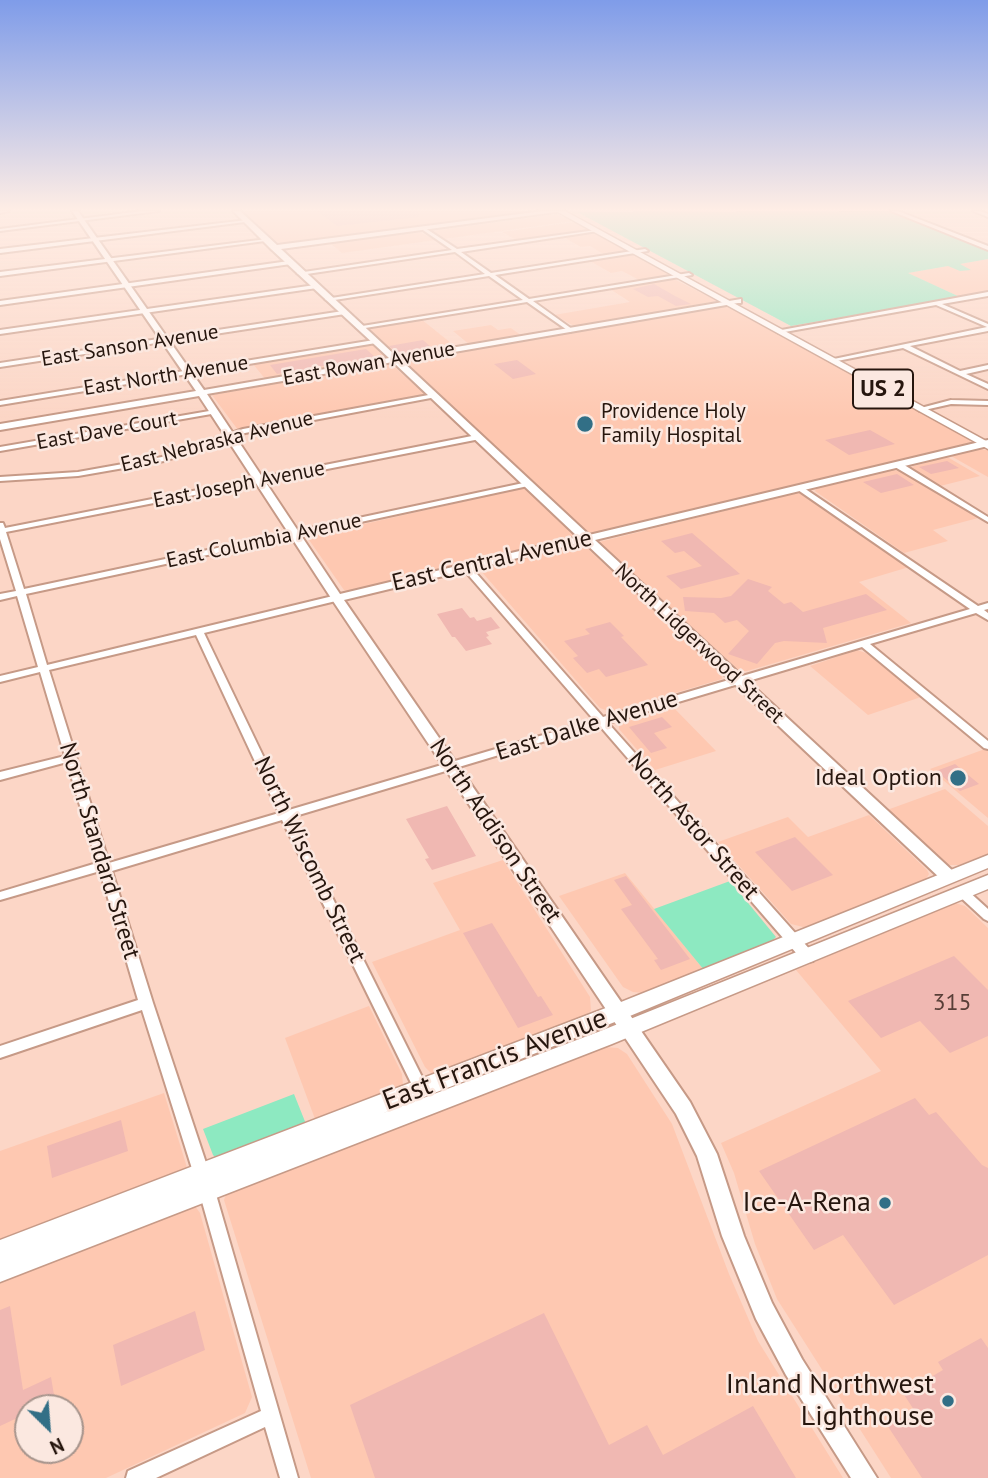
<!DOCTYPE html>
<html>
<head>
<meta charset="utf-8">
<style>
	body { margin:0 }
	#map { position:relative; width:988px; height:1478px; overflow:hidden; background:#fcd6c6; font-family:"PT Sans",sans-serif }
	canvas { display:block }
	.north { position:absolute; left:14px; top:1394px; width:70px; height:70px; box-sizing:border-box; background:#fbe8e0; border:2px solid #a6948c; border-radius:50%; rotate:155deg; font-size:19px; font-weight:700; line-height:28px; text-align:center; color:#26160e }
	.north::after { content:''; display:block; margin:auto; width:24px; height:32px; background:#326f86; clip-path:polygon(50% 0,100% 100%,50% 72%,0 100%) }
</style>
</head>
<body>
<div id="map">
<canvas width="988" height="1478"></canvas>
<div class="north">N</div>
</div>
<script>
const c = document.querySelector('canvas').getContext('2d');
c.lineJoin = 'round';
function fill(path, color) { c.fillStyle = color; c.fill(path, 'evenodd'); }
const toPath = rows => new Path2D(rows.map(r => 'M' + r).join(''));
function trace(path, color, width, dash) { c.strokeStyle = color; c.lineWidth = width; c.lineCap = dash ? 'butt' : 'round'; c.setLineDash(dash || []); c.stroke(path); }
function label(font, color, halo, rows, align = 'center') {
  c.font = font + ' "PT Sans",sans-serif'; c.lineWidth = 5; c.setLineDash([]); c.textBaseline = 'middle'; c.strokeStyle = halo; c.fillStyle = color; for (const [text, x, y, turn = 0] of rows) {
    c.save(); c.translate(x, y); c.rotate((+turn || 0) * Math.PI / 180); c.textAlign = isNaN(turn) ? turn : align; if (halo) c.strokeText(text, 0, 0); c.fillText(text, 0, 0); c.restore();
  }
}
const built = toPath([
	[242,211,546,211,288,244,274,241],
	[556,214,573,221,444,239,432,231],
	[574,222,589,231,518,241,502,232],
	[420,232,436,240,342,253,330,243],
	[595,233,628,251,628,252,607,256,590,246,581,247,563,237],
	[634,255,671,276,641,281,622,271,611,273,590,261],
	[988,259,988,292,960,297,907,273],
	[674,279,717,301,576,327,554,315,630,302,610,289],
	[718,306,730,307,968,438,972,443,350,592,344,590,307,537,536,485,403,361],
	[421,319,456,347,396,356,366,329],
	[491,325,498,330,511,328,522,336,470,345,453,331],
	[368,344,374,345,387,358,266,380,253,364],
	[390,363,426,395,238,430,212,395],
	[978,449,988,450,988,477,951,456],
	[945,457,949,458,980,476,940,486,911,467],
	[892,470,901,471,978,518,933,530,948,541,904,553,815,491,817,488],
	[795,493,804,494,909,567,859,582,911,623,747,671,740,671,599,542],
	[579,545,586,547,721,674,722,679,611,712,600,708,481,571,485,568],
	[857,650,866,653,921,697,868,715,810,666],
	[673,707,716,751,655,770,619,729,619,724],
	[985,749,988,751,988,818,930,769],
	[945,789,988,826,988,854,959,865,948,865,887,810],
	[869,815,927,870,929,874,926,879,807,928,791,924,718,842,788,817,808,837],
	[503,860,590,997,591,1011,584,1016,432,1074,425,1067,372,962,460,930,433,883],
	[625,873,704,970,643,993,633,992,623,987,559,896],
	[955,903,965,906,988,928,988,1478,891,1478,777,1299,755,1244,734,1173,721,1143,881,1071,796,970],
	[369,1006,402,1074,403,1085,318,1121,315,1119,285,1038],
	[604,1047,618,1048,627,1054,672,1124,729,1274,758,1341,843,1478,311,1478,224,1200,226,1194,242,1185],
	[164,1093,185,1161,187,1168,184,1172,0,1243,0,1151],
	[195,1206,200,1213,252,1397,245,1413,106,1478,0,1478,0,1279],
	[28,1408,70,1408,70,1450,28,1450]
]);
const green = toPath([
	[890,211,988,249,988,259,960,264,971,270,960,271,948,266,908,273,960,297,791,326,577,212],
	[730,881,776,937,770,943,704,970,654,909],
	[294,1094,306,1124,217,1159,213,1155,203,1129]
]);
const building = toPath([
	[317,211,418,211,419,217,337,226],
	[654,284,675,296,691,304,676,306,658,296,648,297,633,289],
	[423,340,432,348,398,354,389,346],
	[366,349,375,357,277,374,270,365],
	[517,360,536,374,513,379,494,364],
	[870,430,895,444,849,455,825,440],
	[947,461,959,468,931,474,919,467],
	[897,474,914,485,881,493,863,482],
	[692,533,740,574,681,589,666,576,702,566,684,551,675,553,661,541],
	[748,579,772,587,768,591,784,604,791,602,803,612,866,594,887,610,823,628,827,643,784,641,775,643,757,664,728,654,749,631,737,620,725,623,714,613,685,611,683,597,721,598,731,596],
	[462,608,470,618,474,617,477,621,491,617,500,628,486,632,489,636,486,637,492,644,466,651,455,637,452,637,437,614],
	[610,622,624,636,621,637,648,665,606,677,599,669,587,673,573,658,578,656,564,641,590,634,585,629],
	[662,717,672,727,654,733,667,748,651,753,629,727],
	[955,764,979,784,960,791,936,771],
	[447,806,476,856,432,870,425,859,429,858,406,819],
	[795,837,833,875,792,891,755,852],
	[626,876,690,959,661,970,654,960,658,959,621,909,632,905,614,880],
	[492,923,538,997,541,996,553,1015,518,1028,463,933],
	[954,956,988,990,988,1036,950,1053,920,1021,881,1038,848,1001],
	[915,1098,929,1115,936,1112,982,1165,988,1168,988,1255,894,1305,843,1235,814,1250,759,1171],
	[121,1120,128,1151,52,1178,47,1146],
	[10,1306,23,1390,51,1377,55,1401,40,1408,28,1408,28,1413,0,1426,0,1310],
	[195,1311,205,1350,121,1386,113,1345],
	[544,1313,609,1445,647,1425,663,1455,753,1406,796,1478,375,1478,350,1405],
	[981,1338,988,1348,988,1478,922,1478,887,1425,914,1410,903,1393,943,1370,938,1362]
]);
const street = toPath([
	[0,211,9,211,0,213,0,211],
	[142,211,159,211,0,231,0,229,142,211],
	[891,211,898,211,988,246,988,250,891,211],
	[973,211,980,211,988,214,988,217,973,211],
	[247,220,245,222,0,253,0,249,247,220],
	[425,228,457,249,596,230,598,231,461,252,491,273,645,249,648,251,495,275,529,299,689,273,692,275,533,301,572,329,573,330,570,332,527,302,359,329,356,327,523,300,489,276,328,301,325,299,485,274,455,252,300,275,297,273,452,250,423,230,425,228],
	[267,239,265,241,0,276,0,272,267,239],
	[289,261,291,264,0,305,0,301,289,261],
	[315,285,317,286,317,288,0,334,0,330,315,285],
	[988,292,988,296,942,304,988,324,988,331,910,346,960,371,988,365,988,369,966,374,988,384,988,389,903,348,832,362,829,360,987,327,936,305,779,333,776,331,988,292],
	[343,311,345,312,345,314,0,367,0,363,343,311],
	[374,340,377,342,376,343,0,405,0,401,374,340],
	[434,394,437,396,436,397,245,433,164,461,78,476,0,481,0,477,78,472,162,457,243,429,434,394],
	[951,400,988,401,988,405,951,404,920,411,917,409,951,400],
	[215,410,218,412,217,413,0,451,0,447,215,410],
	[477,435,480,435,480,439,6,532,24,589,528,482,532,484,528,486,26,594,47,665,337,595,340,596,340,600,204,633,289,810,594,720,464,570,464,566,470,566,603,717,970,609,798,490,797,488,801,486,978,606,988,603,988,609,984,610,988,613,988,620,976,613,870,644,988,741,988,749,984,748,862,647,608,723,813,953,814,957,813,961,808,962,803,961,599,725,292,817,428,1089,426,1093,421,1095,416,1093,282,820,112,871,153,1003,210,1175,207,1180,202,1182,197,1180,194,1175,142,1010,0,1058,0,1046,138,1000,100,871,0,900,0,892,97,863,67,762,0,780,0,772,65,756,40,672,0,682,0,676,38,667,17,596,0,600,0,594,16,591,0,539,0,523,3,523,5,528,477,435],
	[196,635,279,813,109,863,49,670,196,635],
	[895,463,901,463,988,517,988,522,895,467,895,463],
	[962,888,966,889,988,909,988,921,984,919,958,895,956,892,958,889,962,888],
	[207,1184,212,1186,215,1191,298,1478,280,1478,265,1427,156,1478,126,1478,128,1471,261,1411,199,1191,202,1186,207,1184]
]);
const secondary = toPath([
	[72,211,78,211,204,390,389,358,271,249,233,211,240,211,277,245,543,211,563,211,281,249,397,357,741,299,741,303,738,303,402,361,589,535,988,440,988,446,595,540,954,872,956,876,954,880,948,882,942,880,584,542,344,600,690,1102,717,1154,744,1236,772,1303,802,1359,877,1478,851,1478,786,1375,756,1319,722,1236,697,1156,676,1114,331,598,199,396,0,430,0,424,196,391,72,211],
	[393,362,578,537,340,594,207,394,393,362]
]);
const primary = toPath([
	[556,211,565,211,988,442,988,449,556,211],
	[988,855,988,868,625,1018,381,1114,598,1032,988,875,988,889,612,1044,0,1282,0,1240,611,1006,988,855]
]);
const markers = [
	[585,424,9,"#326f86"],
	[958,778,9,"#326f86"],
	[885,1203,7,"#326f86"],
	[948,1401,7,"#326f86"]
];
const farStreetnames = [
	["East Sanson Avenue",130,346,-9],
	["East Rowan Avenue",369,364,-10],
	["East North Avenue",166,376,-9],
	["East Dave Court",107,431,-10],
	["East Nebraska Avenue",217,442,-14],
	["East Joseph Avenue",239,485,-11],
	["East Columbia Avenue",264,541,-12],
	["North Lidgerwood Street",699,644,43]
];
const farPoinames = [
	["Providence Holy",601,412],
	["Family Hospital",601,436]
];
const shields = [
	[883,389,60]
];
const shieldNames = [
	["US 2",883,389]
];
const streetNames = [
	["East Central Avenue",492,561,-13],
	["East Dalke Avenue",587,726,-17],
	["North Astor Street",693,826,49],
	["North Addison Street",495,831,56],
	["North Standard Street",99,851,73],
	["North Wiscomb Street",309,860,64]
];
const poiNames = [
	["Ideal Option",942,778]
];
const nearNumbernames = [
	["315",952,1003]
];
const nearStreetnames = [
	["East Francis Avenue",495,1060,-21]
];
const nearPoinames = [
	["Ice-A-Rena",871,1203],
	["Inland Northwest",934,1385],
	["Lighthouse",934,1417]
];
fill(built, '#fec8b1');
fill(green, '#8de9c1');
fill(building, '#f0b8b2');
trace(street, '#c69a87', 4);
trace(secondary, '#c69a87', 4);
trace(primary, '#c69a87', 3);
fill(street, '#fff');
fill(secondary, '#fff');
fill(primary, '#fff');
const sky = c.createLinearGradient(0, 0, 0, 418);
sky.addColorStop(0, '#7f9ce9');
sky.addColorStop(0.5, '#feede5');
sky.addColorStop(1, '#feede500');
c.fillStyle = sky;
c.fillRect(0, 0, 988, 418);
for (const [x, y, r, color] of markers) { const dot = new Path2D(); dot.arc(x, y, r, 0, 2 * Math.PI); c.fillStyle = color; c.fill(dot); trace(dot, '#fbe8e0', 2.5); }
label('21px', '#26160e', '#fbe8e0', farStreetnames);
label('21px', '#26160e', '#fbe8e0', farPoinames, 'left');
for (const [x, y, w] of shields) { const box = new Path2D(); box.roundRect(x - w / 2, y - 19.5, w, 39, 5); c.fillStyle = '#fbe8e0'; c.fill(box); trace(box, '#26160e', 2); }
label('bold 23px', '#26160e', null, shieldNames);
label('24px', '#26160e', '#fbe8e0', streetNames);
label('24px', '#26160e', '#fbe8e0', poiNames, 'right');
label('24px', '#583e37', null, nearNumbernames);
label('28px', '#26160e', '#fbe8e0', nearStreetnames);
label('28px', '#26160e', '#fbe8e0', nearPoinames, 'right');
</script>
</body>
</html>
